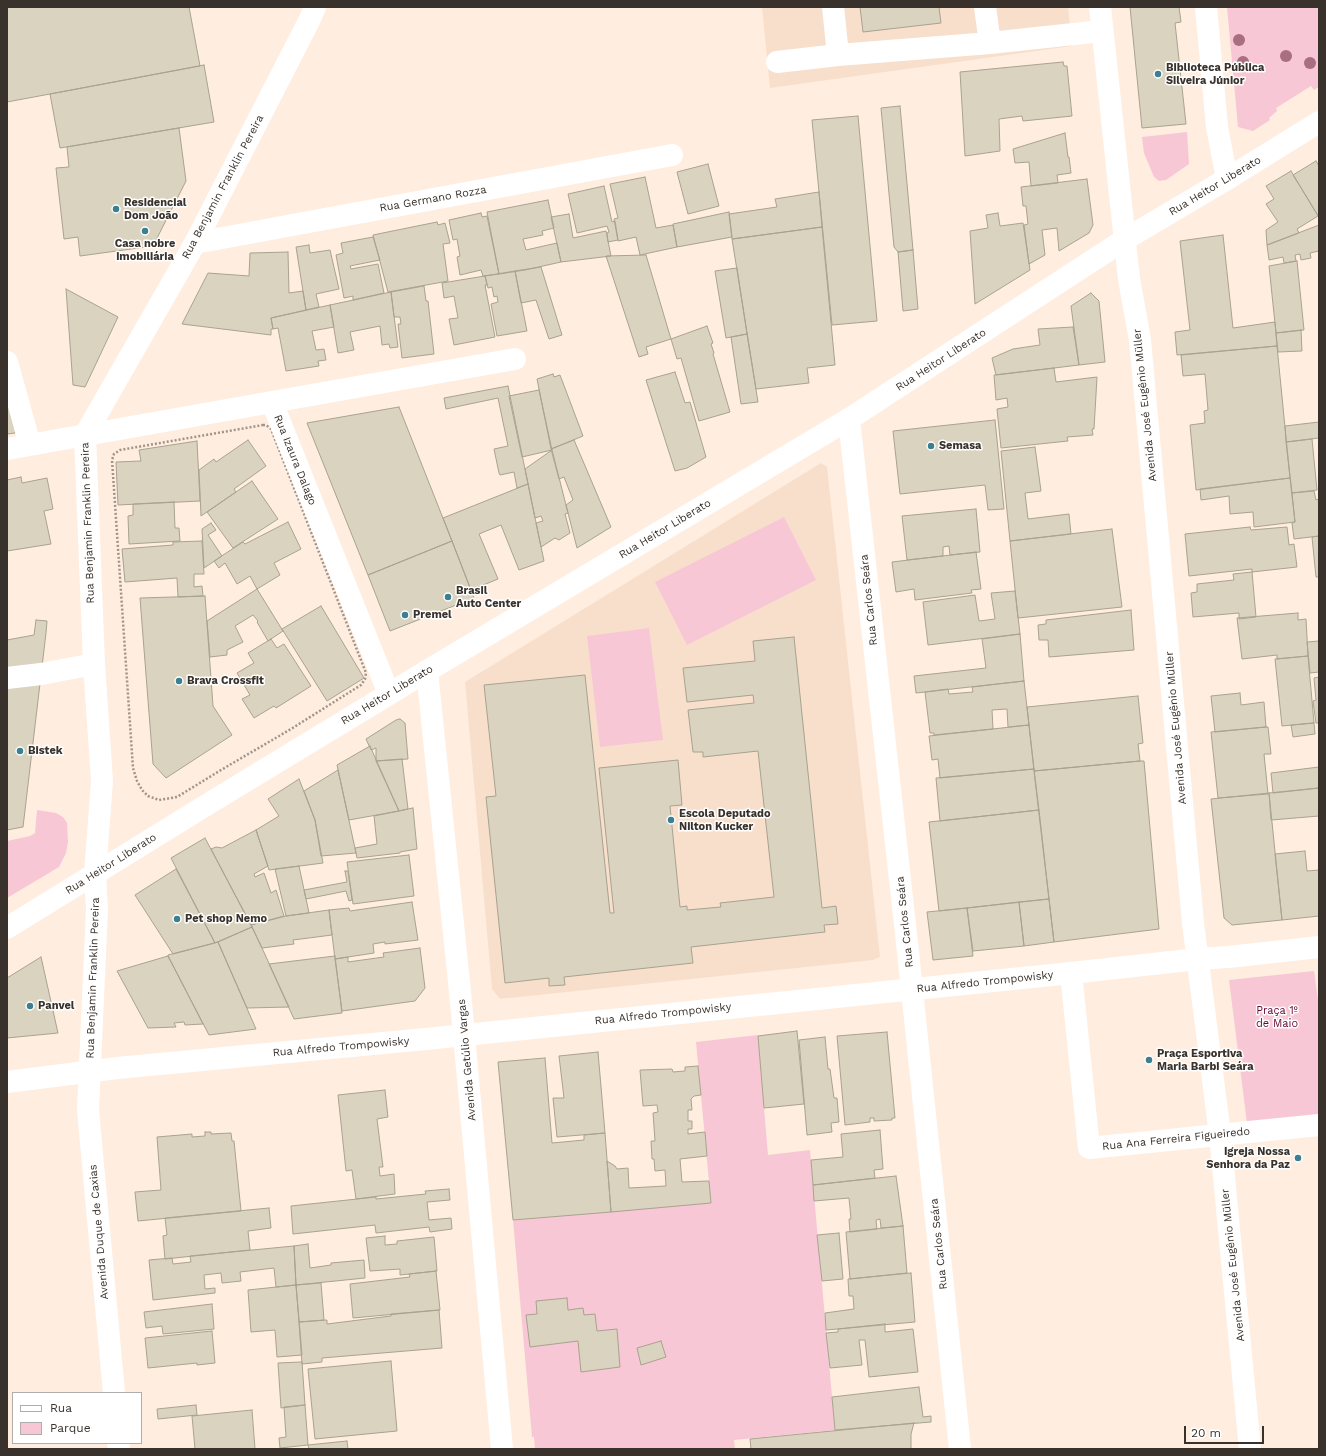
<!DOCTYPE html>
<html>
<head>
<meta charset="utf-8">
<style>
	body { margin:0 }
	#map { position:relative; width:1326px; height:1456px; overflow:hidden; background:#ffeddf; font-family:"Work Sans",sans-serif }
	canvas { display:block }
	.frame { position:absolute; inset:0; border:8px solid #39322c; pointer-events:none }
	.legend { position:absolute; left:12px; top:1392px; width:130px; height:52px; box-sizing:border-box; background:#fff; border:1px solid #b0adab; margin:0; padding:5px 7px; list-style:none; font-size:12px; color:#39322c }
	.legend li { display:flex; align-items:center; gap:8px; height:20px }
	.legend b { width:20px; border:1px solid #b0adab }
	.scale { position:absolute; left:1184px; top:1426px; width:80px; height:18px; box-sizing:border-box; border:2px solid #39322c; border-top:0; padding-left:5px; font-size:12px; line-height:14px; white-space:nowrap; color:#39322c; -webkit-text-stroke:3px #fff; paint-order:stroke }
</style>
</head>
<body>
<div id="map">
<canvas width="1326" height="1456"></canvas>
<div class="frame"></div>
<ul class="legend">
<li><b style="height:5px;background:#fff"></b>Rua</li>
<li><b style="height:11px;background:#f8c7d5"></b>Parque</li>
</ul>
<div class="scale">20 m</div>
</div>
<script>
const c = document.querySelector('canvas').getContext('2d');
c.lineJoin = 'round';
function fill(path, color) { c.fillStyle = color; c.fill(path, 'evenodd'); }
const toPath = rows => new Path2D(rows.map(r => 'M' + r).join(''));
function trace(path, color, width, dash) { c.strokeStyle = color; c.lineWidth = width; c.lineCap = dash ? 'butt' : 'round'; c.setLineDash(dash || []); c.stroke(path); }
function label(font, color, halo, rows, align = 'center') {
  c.font = font + ' "Work Sans",sans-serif'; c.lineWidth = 3; c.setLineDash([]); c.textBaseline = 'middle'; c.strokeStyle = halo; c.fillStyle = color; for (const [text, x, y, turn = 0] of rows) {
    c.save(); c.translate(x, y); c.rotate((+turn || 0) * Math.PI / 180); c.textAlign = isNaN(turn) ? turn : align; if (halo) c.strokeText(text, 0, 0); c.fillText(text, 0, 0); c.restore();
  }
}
const built = toPath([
	[762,7,1068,7,1072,46,770,88],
	[821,463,827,467,880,957,873,960,500,999,492,989,465,682]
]);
const green = toPath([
	[1227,7,1319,7,1319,87,1314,90,1311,86,1276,108,1277,111,1269,118,1270,120,1253,131,1238,127],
	[1187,132,1189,164,1166,180,1159,181,1154,177,1144,153,1142,137],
	[784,517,816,580,687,645,655,582],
	[649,628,663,740,600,747,587,636],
	[37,810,56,813,63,817,67,823,68,842,66,853,59,867,7,898,7,841,30,836,35,833],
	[1314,971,1319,1008,1319,1115,1247,1123,1229,980],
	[758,1035,768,1155,810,1150,835,1430,734,1440,735,1449,535,1449,534,1437,532,1437,513,1220,711,1203,696,1042]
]);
const building = toPath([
	[7,7,189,7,200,66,7,102,7,7],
	[860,7,939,7,941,23,863,32,860,7],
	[1130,7,1179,7,1181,22,1175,23,1186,124,1142,128,1130,7],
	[1063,62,1064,66,1067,66,1072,116,1023,121,1022,116,999,119,1000,151,965,156,960,72,1063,62],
	[204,65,214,122,60,148,50,94,204,65],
	[900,106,913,250,898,252,894,247,881,108,900,106],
	[858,116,877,321,832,325,812,120,858,116],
	[179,128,186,181,153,246,80,256,78,237,64,239,56,168,69,167,67,147,179,128],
	[1065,133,1068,157,1069,157,1071,173,1057,175,1058,183,1031,186,1029,162,1015,163,1013,149,1065,133],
	[1316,161,1319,166,1319,217,1293,175,1316,161],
	[708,164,719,206,688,214,677,172,708,164],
	[1291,171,1318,216,1297,229,1299,233,1267,245,1266,230,1278,222,1266,204,1274,199,1266,186,1291,171],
	[645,177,656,228,673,225,677,247,640,255,636,237,618,241,614,219,618,218,610,184,645,177],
	[1087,179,1093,225,1089,233,1059,251,1057,228,1042,230,1045,255,1029,264,1024,225,1028,224,1026,206,1023,206,1021,187,1087,179],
	[604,186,612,222,615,221,618,240,608,242,607,233,609,232,607,226,577,233,568,194,604,186],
	[819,192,822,227,732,239,729,214,777,207,775,199,819,192],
	[548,200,554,228,542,231,543,235,523,239,526,250,557,243,561,262,525,270,499,274,487,212,548,200],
	[729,212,732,237,677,247,673,224,729,212],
	[481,213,482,217,487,216,499,274,483,276,481,270,460,275,457,257,460,256,457,239,453,240,449,220,481,213],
	[998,213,1000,226,1023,223,1030,270,975,304,970,231,988,228,986,215,998,213],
	[569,214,573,238,606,231,611,256,561,262,551,217,569,214],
	[437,222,438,225,445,223,450,243,443,244,448,281,388,292,373,235,437,222],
	[1319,225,1319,251,1310,253,1311,258,1301,260,1300,254,1295,255,1296,261,1284,263,1283,257,1269,260,1267,245,1319,225],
	[822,227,835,365,807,368,809,383,756,389,732,239,822,227],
	[1223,235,1233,328,1275,322,1277,346,1177,355,1175,332,1190,330,1180,241,1223,235],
	[373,237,380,260,350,266,351,269,378,264,384,293,353,300,353,296,344,298,336,255,343,253,341,243,373,237],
	[309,245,310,253,330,250,339,289,316,294,319,307,306,310,296,247,309,245],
	[913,250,918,309,903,311,898,252,913,250],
	[288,252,289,293,303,291,306,310,271,318,273,329,271,329,271,335,182,324,208,273,249,276,250,253,288,252],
	[646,255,671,339,646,347,648,354,639,357,606,256,646,255],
	[1297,261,1304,330,1276,333,1269,266,1297,261],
	[541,267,562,335,549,339,536,300,521,303,515,271,541,267],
	[737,268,747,334,726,338,715,271,737,268],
	[515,271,527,331,497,336,491,304,498,302,497,296,494,297,492,287,488,288,485,276,515,271],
	[485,276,487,285,485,285,495,337,454,345,449,319,458,318,454,296,444,298,442,283,485,276],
	[424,286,426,301,428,301,434,354,402,358,398,324,401,324,400,317,394,317,391,292,424,286],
	[66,289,118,317,85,387,73,385,66,289],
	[391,292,398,347,390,348,389,344,382,345,380,326,350,332,354,350,338,353,330,305,391,292],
	[1091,293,1099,301,1105,362,1079,365,1071,306,1091,293],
	[330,305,334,327,312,331,316,350,324,349,326,360,318,361,319,366,286,371,278,328,273,329,271,318,330,305],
	[707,326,713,343,711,344,714,353,713,354,730,412,699,421,681,358,677,359,671,339,707,326],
	[1073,327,1079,365,996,375,992,358,1013,349,1040,345,1038,329,1073,327],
	[1301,330,1302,351,1278,352,1276,333,1301,330],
	[747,334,758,402,741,404,731,337,747,334],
	[1277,346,1290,478,1196,490,1190,425,1205,423,1204,411,1208,410,1205,374,1183,376,1181,355,1277,346],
	[1054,368,1056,382,1097,377,1094,429,1092,429,1093,435,1067,437,1068,441,1001,448,997,409,1008,407,1007,398,996,400,994,375,1054,368],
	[675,372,685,403,690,402,706,457,687,468,675,471,646,380,675,372],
	[553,374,554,377,560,375,583,436,551,449,537,379,553,374],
	[7,382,19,426,15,433,7,434,7,382],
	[508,386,528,484,517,488,514,472,500,475,499,473,494,449,508,446,498,398,446,409,444,398,508,386],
	[539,390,552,450,522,457,509,396,539,390],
	[399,407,452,541,368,575,307,423,399,407],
	[995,420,1004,509,988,510,985,485,900,494,893,431,995,420],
	[1319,422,1319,438,1286,442,1285,426,1319,422],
	[1312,439,1317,490,1292,493,1286,442,1312,439],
	[248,440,266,466,234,489,236,492,201,516,199,470,214,459,216,462,248,440],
	[574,440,611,527,577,548,566,505,573,500,564,477,559,479,551,449,574,440],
	[197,441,200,501,118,505,116,462,141,461,139,450,197,441],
	[1035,447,1041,491,1025,493,1028,519,1069,514,1071,534,1010,541,1001,451,1035,447],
	[552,450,568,513,565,514,570,533,559,540,555,538,541,547,536,523,543,521,541,516,535,518,525,469,552,450],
	[21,477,22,483,47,478,53,509,44,511,51,544,7,551,7,480,21,477],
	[1290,478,1295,522,1254,527,1253,512,1230,514,1229,496,1201,500,1200,489,1290,478],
	[252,481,278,519,233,548,207,512,252,481],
	[528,484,544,561,519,570,501,525,479,534,498,579,471,590,443,518,528,484],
	[1314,491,1316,500,1319,499,1319,536,1294,539,1292,523,1295,522,1292,493,1314,491],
	[174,502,175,528,179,528,180,541,129,544,128,516,133,515,133,504,174,502],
	[976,509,980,552,950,555,949,546,943,547,943,556,907,560,902,516,976,509],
	[288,522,301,549,274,563,280,575,257,589,250,576,237,584,225,563,219,568,214,561,243,542,245,544,288,522],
	[211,523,216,530,208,535,222,556,204,568,202,529,211,523],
	[1250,527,1251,530,1287,527,1289,545,1294,544,1297,567,1252,572,1252,569,1189,576,1185,534,1250,527],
	[1112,529,1122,607,1018,618,1010,541,1112,529],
	[1319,536,1319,577,1316,577,1312,537,1319,536],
	[202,541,204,574,194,574,194,587,202,586,203,596,178,597,177,578,125,582,122,549,173,545,173,542,202,541],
	[452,541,474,598,390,631,368,575,452,541],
	[976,552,981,589,971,590,972,593,915,600,914,589,896,592,892,562,976,552],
	[1252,572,1256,617,1239,619,1239,613,1193,617,1191,593,1197,592,1197,584,1234,580,1233,574,1252,572],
	[257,589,283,631,268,641,257,622,258,621,253,615,235,626,243,642,227,650,227,655,210,657,207,621,257,589],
	[1015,591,1020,634,928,645,923,602,975,595,979,621,995,619,991,593,1015,591],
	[205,596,213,706,232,735,166,778,153,764,140,598,205,596],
	[321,606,364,678,327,701,282,629,321,606],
	[1131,610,1134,650,1049,657,1048,640,1039,640,1038,625,1046,624,1046,620,1131,610],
	[1298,613,1298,620,1306,619,1308,656,1277,659,1277,655,1242,659,1237,618,1298,613],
	[36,620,47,621,46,633,23,827,7,830,7,640,34,635,36,620],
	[1020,634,1024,681,916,693,914,676,986,668,982,639,1020,634],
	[794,637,822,908,836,906,838,924,824,925,825,932,691,947,693,963,564,977,565,985,549,986,549,978,505,983,486,797,496,796,484,685,585,675,610,913,614,913,599,768,678,760,682,805,670,806,680,907,687,906,687,910,721,907,720,903,774,897,758,751,703,757,703,752,693,752,688,710,754,703,753,695,687,702,683,668,755,661,753,641,794,637],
	[271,639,277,648,284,644,311,686,276,708,274,706,254,718,242,699,250,695,237,673,254,663,248,653,271,639],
	[1319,641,1319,672,1310,673,1307,642,1319,641],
	[1308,656,1314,723,1282,726,1275,659,1308,656],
	[1319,677,1319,723,1316,723,1313,701,1316,700,1314,678,1319,677],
	[1024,681,1029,725,1008,727,1007,709,992,710,993,729,934,735,934,733,930,733,925,692,948,689,949,694,973,692,972,687,1024,681],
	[1240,693,1241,705,1264,702,1266,727,1215,732,1211,696,1240,693],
	[1138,696,1143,743,1138,744,1140,761,1034,771,1027,707,1138,696],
	[400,719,405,723,408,759,376,761,376,748,371,750,366,739,396,720,400,719],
	[1314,723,1315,734,1293,737,1291,725,1314,723],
	[1029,725,1034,769,940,778,938,759,932,760,929,736,1029,725],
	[1266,727,1268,727,1271,754,1264,754,1268,794,1218,798,1211,732,1266,727],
	[370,746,399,811,349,820,337,765,370,746],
	[402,759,408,809,399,811,376,761,402,759],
	[1140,761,1144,761,1159,929,1054,942,1034,771,1140,761],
	[1319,767,1319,788,1273,793,1271,773,1319,767],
	[1034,769,1039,810,940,821,936,778,1034,769],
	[338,770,356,853,321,856,315,820,304,791,338,770],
	[299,779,315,820,323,863,269,870,256,830,279,816,268,799,299,779],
	[1319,788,1319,816,1271,820,1269,793,1319,788],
	[1269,793,1282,920,1232,925,1224,918,1211,799,1269,793],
	[413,808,417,849,400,852,400,853,357,858,355,848,377,844,374,816,413,808],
	[1039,810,1049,899,939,911,929,822,1039,810],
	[256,830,268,866,254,874,255,877,264,873,271,893,276,890,284,916,251,925,211,849,216,847,222,848,256,830],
	[205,838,252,927,215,943,171,858,205,838],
	[1305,851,1307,871,1319,870,1319,916,1282,920,1275,854,1305,851],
	[409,855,414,896,353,904,347,862,409,855],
	[299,866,309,913,286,916,275,869,299,866],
	[176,869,215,943,173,954,135,895,176,869],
	[345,871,348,871,352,900,349,901,346,891,306,899,304,890,347,882,345,871],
	[1049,899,1054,942,1024,946,1019,902,1049,899],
	[412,902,418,940,385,944,385,942,373,944,374,953,335,959,329,910,349,908,350,911,412,902],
	[1019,902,1024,946,973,951,967,908,1019,902],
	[967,908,973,956,933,960,927,912,967,908],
	[329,910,332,935,293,940,294,944,262,948,251,925,286,916,329,910],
	[252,927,262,948,289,1007,247,1008,218,942,252,927],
	[218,942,228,965,256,1029,209,1035,168,956,168,955,218,942],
	[420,948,425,988,415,1001,342,1011,335,959,348,957,348,962,384,957,383,953,420,948],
	[168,956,183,985,203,1024,185,1025,184,1022,174,1023,176,1027,148,1028,117,971,168,956],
	[335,956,342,1013,294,1019,269,964,335,956],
	[41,957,58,1033,7,1038,7,978,41,957],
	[797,1031,804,1104,764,1108,758,1036,797,1031],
	[887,1032,895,1118,892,1118,892,1120,874,1121,874,1118,870,1118,870,1122,845,1125,837,1036,887,1032],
	[825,1037,828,1069,830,1069,834,1098,837,1098,839,1122,831,1123,832,1132,807,1135,799,1040,825,1037],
	[598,1052,605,1133,557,1137,553,1098,564,1098,559,1056,598,1052],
	[545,1058,552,1143,584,1140,584,1135,605,1133,611,1212,513,1220,498,1062,545,1058],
	[698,1066,701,1095,694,1096,691,1099,692,1110,688,1110,688,1121,692,1121,692,1129,688,1129,688,1134,705,1132,707,1156,680,1159,682,1182,709,1181,711,1203,611,1212,607,1161,615,1166,617,1169,628,1168,629,1188,666,1186,665,1170,655,1171,654,1159,652,1159,651,1141,655,1141,653,1113,658,1112,657,1105,643,1106,640,1070,672,1069,673,1072,685,1071,685,1067,698,1066],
	[385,1090,388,1117,377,1119,383,1167,379,1167,380,1176,394,1174,395,1194,356,1199,352,1170,346,1171,338,1095,385,1090],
	[880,1130,883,1169,874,1170,875,1178,813,1185,811,1160,843,1157,841,1134,880,1130],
	[205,1132,211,1132,211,1134,231,1133,232,1141,234,1141,241,1211,138,1221,135,1192,161,1190,157,1137,192,1134,192,1137,205,1136,205,1132],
	[896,1176,903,1226,881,1228,880,1219,876,1220,877,1229,850,1232,849,1219,851,1219,849,1198,814,1201,813,1185,896,1176],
	[449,1189,450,1200,427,1202,429,1220,451,1218,452,1229,430,1232,429,1227,376,1233,375,1225,293,1234,291,1206,376,1197,376,1199,426,1194,425,1191,449,1189],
	[269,1208,271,1228,248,1231,250,1250,165,1259,163,1236,167,1235,165,1218,269,1208],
	[903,1226,907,1273,850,1279,846,1232,903,1226],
	[839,1233,843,1279,822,1281,817,1235,839,1233],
	[385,1236,385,1245,397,1244,397,1241,434,1237,437,1271,400,1275,400,1269,370,1271,366,1238,385,1236],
	[308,1244,310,1268,331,1265,331,1263,364,1260,365,1278,296,1285,294,1246,308,1244],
	[294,1246,296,1285,276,1287,274,1268,240,1272,241,1281,222,1283,221,1273,204,1275,205,1289,215,1288,215,1293,153,1300,149,1260,172,1258,173,1264,191,1262,190,1256,294,1246],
	[436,1271,440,1310,353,1318,350,1284,410,1277,409,1274,436,1271],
	[911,1273,915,1322,826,1330,825,1313,854,1309,853,1296,849,1296,848,1279,911,1273],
	[321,1283,324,1320,299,1322,296,1285,321,1283],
	[296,1285,302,1355,277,1357,275,1330,251,1332,248,1290,296,1285],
	[567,1298,568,1310,583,1308,584,1315,595,1314,597,1331,617,1329,620,1367,581,1372,578,1341,530,1347,526,1315,537,1314,536,1301,567,1298],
	[212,1304,214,1329,163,1334,162,1326,146,1328,144,1312,212,1304],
	[439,1310,442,1348,322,1358,322,1362,302,1364,299,1322,327,1320,327,1324,391,1316,391,1314,439,1310],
	[885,1324,885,1332,913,1329,918,1372,869,1377,865,1340,859,1340,862,1365,830,1368,826,1333,838,1332,838,1329,885,1324],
	[212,1331,215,1363,197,1365,197,1363,148,1368,145,1338,212,1331],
	[661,1341,666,1357,641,1365,637,1348,661,1341],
	[391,1361,397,1431,315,1439,308,1369,391,1361],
	[302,1362,305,1405,281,1408,278,1363,302,1362],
	[919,1387,923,1417,931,1416,931,1422,835,1430,832,1397,919,1387],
	[196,1405,197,1415,158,1419,157,1409,196,1405],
	[305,1405,308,1445,280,1448,279,1438,286,1437,284,1407,305,1405],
	[252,1410,255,1449,195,1449,192,1416,252,1410],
	[914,1423,911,1434,911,1449,751,1449,750,1439,914,1423],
	[347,1441,348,1449,309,1449,308,1445,347,1441]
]);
const path = toPath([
	[263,425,266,425,271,429,366,673,365,679,361,685,291,729,221,770,177,797,159,800,148,796,142,790,137,781,133,768,112,460,114,454,120,450,263,425]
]);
const minor = toPath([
	[833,7,838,55],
	[985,7,990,43],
	[1206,7,1217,127,1227,179],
	[777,62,838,55,990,43,1102,31],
	[195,243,672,155],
	[7,362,30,445],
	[272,402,515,359],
	[849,419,908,952,960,1449],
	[7,449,272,402,389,694],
	[427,671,460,992,502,1449],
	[7,678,41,674,94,664],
	[95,874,97,909,88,1110,114,1393],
	[1071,973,1089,1148,1319,1125],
	[118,1443,119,1449]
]);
const major = toPath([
	[1100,7,1129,279,1140,340,1193,923,1220,1135,1250,1449],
	[95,874,102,781,94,664,85,435,195,243,310,19,315,7],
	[7,928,213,801,427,671,849,419,1124,240,1227,179,1319,122],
	[7,1082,117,1068,426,1039,1071,973,1198,959,1228,957,1319,947]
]);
const trees = [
	[1239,40],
	[1286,56],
	[1243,62],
	[1310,63]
];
const markers = [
	[1158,74,4,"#3c7f90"],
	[116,209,4,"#3c7f90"],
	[145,231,4,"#3c7f90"],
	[931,446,4,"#3c7f90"],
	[448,597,4,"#3c7f90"],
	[405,615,4,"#3c7f90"],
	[179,681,4,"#3c7f90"],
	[20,751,4,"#3c7f90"],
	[671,820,4,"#3c7f90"],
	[177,919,4,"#3c7f90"],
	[30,1006,4,"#3c7f90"],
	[1149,1060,4,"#3c7f90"],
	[1298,1158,4,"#3c7f90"]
];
const poiNames = [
	["Biblioteca Pública",1166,68],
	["Silveira Júnior",1166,81],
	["Residencial",124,203],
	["Dom João",124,216],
	["Casa nobre",145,244,"center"],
	["imobiliária",145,257,"center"],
	["Semasa",939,446],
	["Brasil",456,591],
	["Auto Center",456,604],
	["Premel",413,615],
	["Brava Crossfit",187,681],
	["Bistek",28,751],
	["Escola Deputado",679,814],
	["Nilton Kucker",679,827],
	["Pet shop Nemo",185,919],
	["Panvel",38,1006],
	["Praça Esportiva",1157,1054],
	["Maria Barbi Seára",1157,1067],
	["Igreja Nossa",1290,1152,"right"],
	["Senhora da Paz",1290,1165,"right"]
];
const streetNames = [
	["Rua Heitor Liberato",1215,186,-31],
	["Rua Benjamin Franklin Pereira",223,187,-62],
	["Rua Germano Rozza",433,199,-10],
	["Rua Heitor Liberato",941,360,-33],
	["Avenida José Eugênio Müller",1145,405,-96],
	["Rua Izaura Dalago",295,460,68],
	["Rua Benjamin Franklin Pereira",88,523,-92],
	["Rua Heitor Liberato",665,529,-31],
	["Rua Carlos Seára",869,600,-96],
	["Rua Heitor Liberato",387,695,-31],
	["Avenida José Eugênio Müller",1176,728,-95],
	["Rua Heitor Liberato",111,864,-32],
	["Rua Carlos Seára",905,922,-96],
	["Rua Benjamin Franklin Pereira",93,978,-88],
	["Rua Alfredo Trompowisky",985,982,-6],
	["Rua Alfredo Trompowisky",663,1014,-6],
	["Rua Alfredo Trompowisky",341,1047,-5],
	["Avenida Getúlio Vargas",467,1060,-95],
	["Rua Ana Ferreira Figueiredo",1176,1139,-6],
	["Avenida Duque de Caxias",99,1232,-95],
	["Rua Carlos Seára",939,1244,-96],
	["Avenida José Eugênio Müller",1233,1265,-96]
];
const parkNames = [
	["Praça 1º",1277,1011],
	["de Maio",1277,1024]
];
fill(built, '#f8dfcc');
fill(green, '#f8c7d5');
fill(building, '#dad3bf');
trace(building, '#a8a28f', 1);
trace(path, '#a0948a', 2.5, [2, 2]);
trace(minor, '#fff', 22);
trace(major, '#fff', 22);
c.fillStyle = '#a96e81';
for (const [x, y] of trees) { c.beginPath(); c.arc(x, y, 6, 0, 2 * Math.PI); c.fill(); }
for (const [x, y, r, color] of markers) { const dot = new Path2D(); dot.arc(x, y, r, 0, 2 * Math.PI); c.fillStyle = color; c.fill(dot); trace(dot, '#fff', 1.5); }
label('bold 11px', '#39322c', '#fff', poiNames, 'left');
label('11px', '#39322c', '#fff', streetNames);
label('11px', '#620734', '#fff', parkNames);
</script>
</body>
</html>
